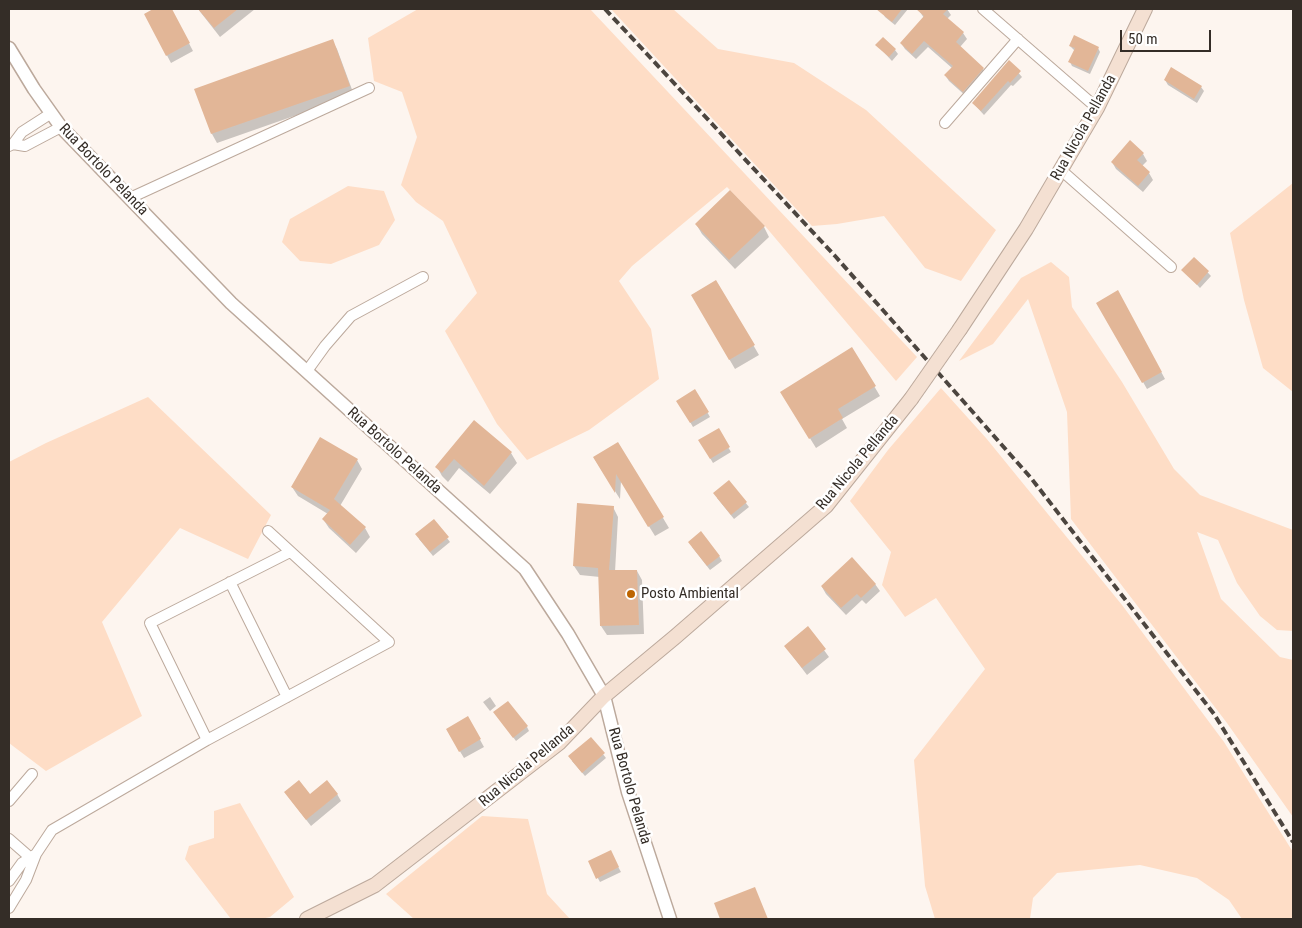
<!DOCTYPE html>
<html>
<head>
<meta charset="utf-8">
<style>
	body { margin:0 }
	#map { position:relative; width:1302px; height:928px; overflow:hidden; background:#fdf5ef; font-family:"Roboto Condensed",sans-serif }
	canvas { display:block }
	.frame { position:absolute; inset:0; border:10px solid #342d27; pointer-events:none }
	.scale { position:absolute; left:1120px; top:30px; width:91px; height:22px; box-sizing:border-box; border:2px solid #342d27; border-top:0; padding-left:6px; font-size:15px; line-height:18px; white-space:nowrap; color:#342d27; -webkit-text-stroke:4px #fff; paint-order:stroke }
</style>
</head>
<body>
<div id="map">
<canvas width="1302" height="928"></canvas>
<div class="frame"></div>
<div class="scale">50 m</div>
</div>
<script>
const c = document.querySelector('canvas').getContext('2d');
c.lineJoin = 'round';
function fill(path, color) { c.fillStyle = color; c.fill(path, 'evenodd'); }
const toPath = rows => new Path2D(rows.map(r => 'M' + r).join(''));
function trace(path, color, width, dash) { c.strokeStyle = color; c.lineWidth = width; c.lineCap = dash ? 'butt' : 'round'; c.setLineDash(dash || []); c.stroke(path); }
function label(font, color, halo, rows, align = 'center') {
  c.font = font + ' "Roboto Condensed",sans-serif'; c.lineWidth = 5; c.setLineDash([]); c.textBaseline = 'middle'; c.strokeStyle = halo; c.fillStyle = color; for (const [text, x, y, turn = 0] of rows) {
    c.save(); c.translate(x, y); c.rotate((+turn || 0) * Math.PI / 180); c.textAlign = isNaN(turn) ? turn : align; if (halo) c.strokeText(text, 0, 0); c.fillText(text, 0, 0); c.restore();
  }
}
const green = toPath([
	[418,9,590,9,917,357,896,381,765,226,727,187,632,266,619,281,651,329,659,379,589,430,527,460,497,424,445,331,477,293,443,221,416,202,401,185,417,137,402,92,374,81,368,38],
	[611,9,673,9,718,49,794,63,866,110,996,230,961,281,925,268,884,216,837,224,812,226],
	[1293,183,1293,392,1263,368,1244,300,1230,233],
	[348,186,384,191,395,220,379,245,331,264,300,261,282,242,290,219],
	[1051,262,1069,277,1072,307,1122,382,1174,469,1200,495,1293,530,1293,631,1277,630,1260,616,1237,583,1218,540,1197,532,1221,599,1280,657,1293,660,1293,817,1227,723,1071,519,1067,412,1028,299,993,344,959,361,1021,278],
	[941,388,986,438,1122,605,1224,742,1293,852,1293,919,1242,919,1229,900,1197,878,1140,865,1057,873,1033,898,1030,919,935,919,925,886,914,760,985,669,936,598,905,617,882,585,891,552,850,501,888,450],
	[148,397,271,515,248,559,180,528,102,622,142,716,46,771,9,743,9,462,46,443],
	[240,803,294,897,270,917,261,919,231,919,185,859,189,846,214,838,214,811],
	[482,816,528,819,547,894,570,919,414,919,386,894]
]);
const shadow = toPath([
	[156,9,171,9,193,51,171,63,145,14],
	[198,9,255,9,220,37],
	[886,9,908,9,895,25,885,17,883,13],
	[923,9,947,9,951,15,947,19,963,33,967,39,960,47,983,69,986,75,967,97,949,81,945,75,952,68,928,47,916,59,905,49,901,43,924,18,920,12],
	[332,40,337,49,354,95,217,143,212,134,196,90],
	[877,45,895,50,898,54,892,61],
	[1070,46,1098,48,1100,52,1090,74,1072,66,1070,62,1075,51],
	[1009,62,1022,77,1013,86,1011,85,984,115,973,103],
	[1165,80,1201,87,1204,91,1197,103,1168,85],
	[1143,154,1147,161,1142,166,1149,173,1153,180,1143,192,1116,169,1112,162],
	[730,192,764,227,769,237,735,269,702,234,696,224],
	[1194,258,1211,276,1200,288,1183,270],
	[716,281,759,355,735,369,692,295],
	[1122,299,1165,379,1147,389,1098,303],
	[852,349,880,396,842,419,847,428,816,448,787,401],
	[695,391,710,417,693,427,678,401],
	[474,422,511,453,517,463,490,494,459,468,448,482,442,476,437,467],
	[718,430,731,452,713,463,700,441],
	[618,443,669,528,655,536,621,481,620,499,594,458],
	[357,460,362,469,340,506,365,528,370,537,356,553,329,528,323,519,328,514,298,496,292,487],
	[729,482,749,507,734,519,717,498],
	[613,507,618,517,615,572,637,571,642,580,644,634,607,635,601,626,600,577,580,575,574,566],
	[447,538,450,542,433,556,419,539],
	[692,547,719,556,722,561,710,570],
	[875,584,880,591,866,604,862,600,846,615,826,594,822,587],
	[808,628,829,657,807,675,785,646],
	[490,697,496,706,490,711,483,702],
	[498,717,527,727,529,731,516,741],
	[468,718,484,747,464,758,447,730],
	[591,739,606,758,585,776,572,761],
	[337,794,341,801,311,826,290,799,310,796],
	[610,852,621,872,600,882,589,862]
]);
const building = toPath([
	[153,9,172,9,190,43,166,56,144,14],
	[198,9,238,9,214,28],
	[876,9,902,9,892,22],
	[916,9,948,9,943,14,964,32,956,42,984,68,963,92,944,75,953,66,924,41,912,54,900,43,924,16],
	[1074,35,1099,47,1088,71,1068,62,1075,48,1069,46],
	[883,37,896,49,889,57,875,45],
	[333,39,350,86,211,134,194,89],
	[1009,60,1021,71,1010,83,1008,81,981,111,972,103],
	[1171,67,1202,86,1194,99,1164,80],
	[1130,140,1144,153,1137,160,1150,172,1138,186,1111,162],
	[730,190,765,226,729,260,695,224],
	[1194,257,1209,271,1197,285,1181,270],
	[716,280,755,345,729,360,691,295],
	[1118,290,1162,372,1142,383,1096,303],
	[852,347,876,386,838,409,843,418,809,439,780,392],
	[695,389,709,412,690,423,676,401],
	[474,420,512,452,484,486,454,459,442,473,435,467],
	[719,428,730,447,710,459,698,440],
	[320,437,358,459,334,499,366,527,350,545,322,519,330,510,291,487],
	[618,442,664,517,648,527,616,474,615,493,593,457],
	[729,480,747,502,731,515,713,493],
	[577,503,614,506,609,570,637,570,639,625,600,626,598,568,573,566],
	[434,519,449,537,430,552,415,534],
	[701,531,720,556,707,566,688,542],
	[852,557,876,584,861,598,857,594,841,608,821,586],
	[808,626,826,649,802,668,784,646],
	[508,701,528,726,513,738,493,712],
	[468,716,481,739,459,752,446,729],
	[591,737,605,753,582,773,568,756],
	[299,780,310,794,327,780,338,794,306,820,284,792],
	[611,850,619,867,596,879,588,861],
	[755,887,768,919,720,919,714,903]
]);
const minor = toPath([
	[983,9,1097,108],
	[945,123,1018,39],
	[13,144,25,146,61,127],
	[9,146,13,144,22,132,50,114],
	[1061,170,1171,267],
	[130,198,369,88],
	[307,371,325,346,351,316,423,277],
	[230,582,287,697],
	[207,740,150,623,290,552],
	[9,801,32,774],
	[9,839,33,860],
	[9,881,22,863,36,854],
	[9,908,26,880,36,854,52,830,207,740,389,642,268,531]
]);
const tertiary = toPath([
	[9,48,34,89,61,127,231,303,525,569,568,634,604,696,628,792,670,919]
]);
const secondary = toPath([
	[960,329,1026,229,1097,108,1145,9],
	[307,919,375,885,559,743,604,696,675,637,826,506,911,399]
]);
const rail = toPath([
	[605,9,836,257,1031,478,1214,714,1293,842]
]);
const secondaryBridge = toPath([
	[911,399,960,329]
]);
const markers = [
	[631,594,5,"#bd6400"]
];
const streetNames = [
	["Rua Nicola Pellanda",1084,128,-61],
	["Rua Bortolo Pelanda",103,170,46],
	["Rua Bortolo Pelanda",394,451,42],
	["Rua Nicola Pellanda",858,463,-50],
	["Rua Nicola Pellanda",527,766,-40],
	["Rua Bortolo Pelanda",629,786,74]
];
const poiNames = [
	["Posto Ambiental",641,594]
];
fill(green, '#feddc6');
fill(shadow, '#0003');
fill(building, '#e2b697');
trace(minor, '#bca99c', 12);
trace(tertiary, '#bca99c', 15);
trace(secondary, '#bca99c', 16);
trace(minor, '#fff', 10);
trace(tertiary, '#fff', 12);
trace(secondary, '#f4e0d2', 14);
trace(rail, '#4c453f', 4, [8, 4]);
trace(secondaryBridge, '#bca99c', 16, []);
trace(secondaryBridge, '#f4e0d2', 14);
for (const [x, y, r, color] of markers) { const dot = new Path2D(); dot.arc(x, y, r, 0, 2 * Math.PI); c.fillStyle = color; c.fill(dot); trace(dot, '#fff', 2); }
label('15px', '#342d27', '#fff', streetNames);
label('15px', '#342d27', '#fff', poiNames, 'left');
</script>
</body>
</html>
